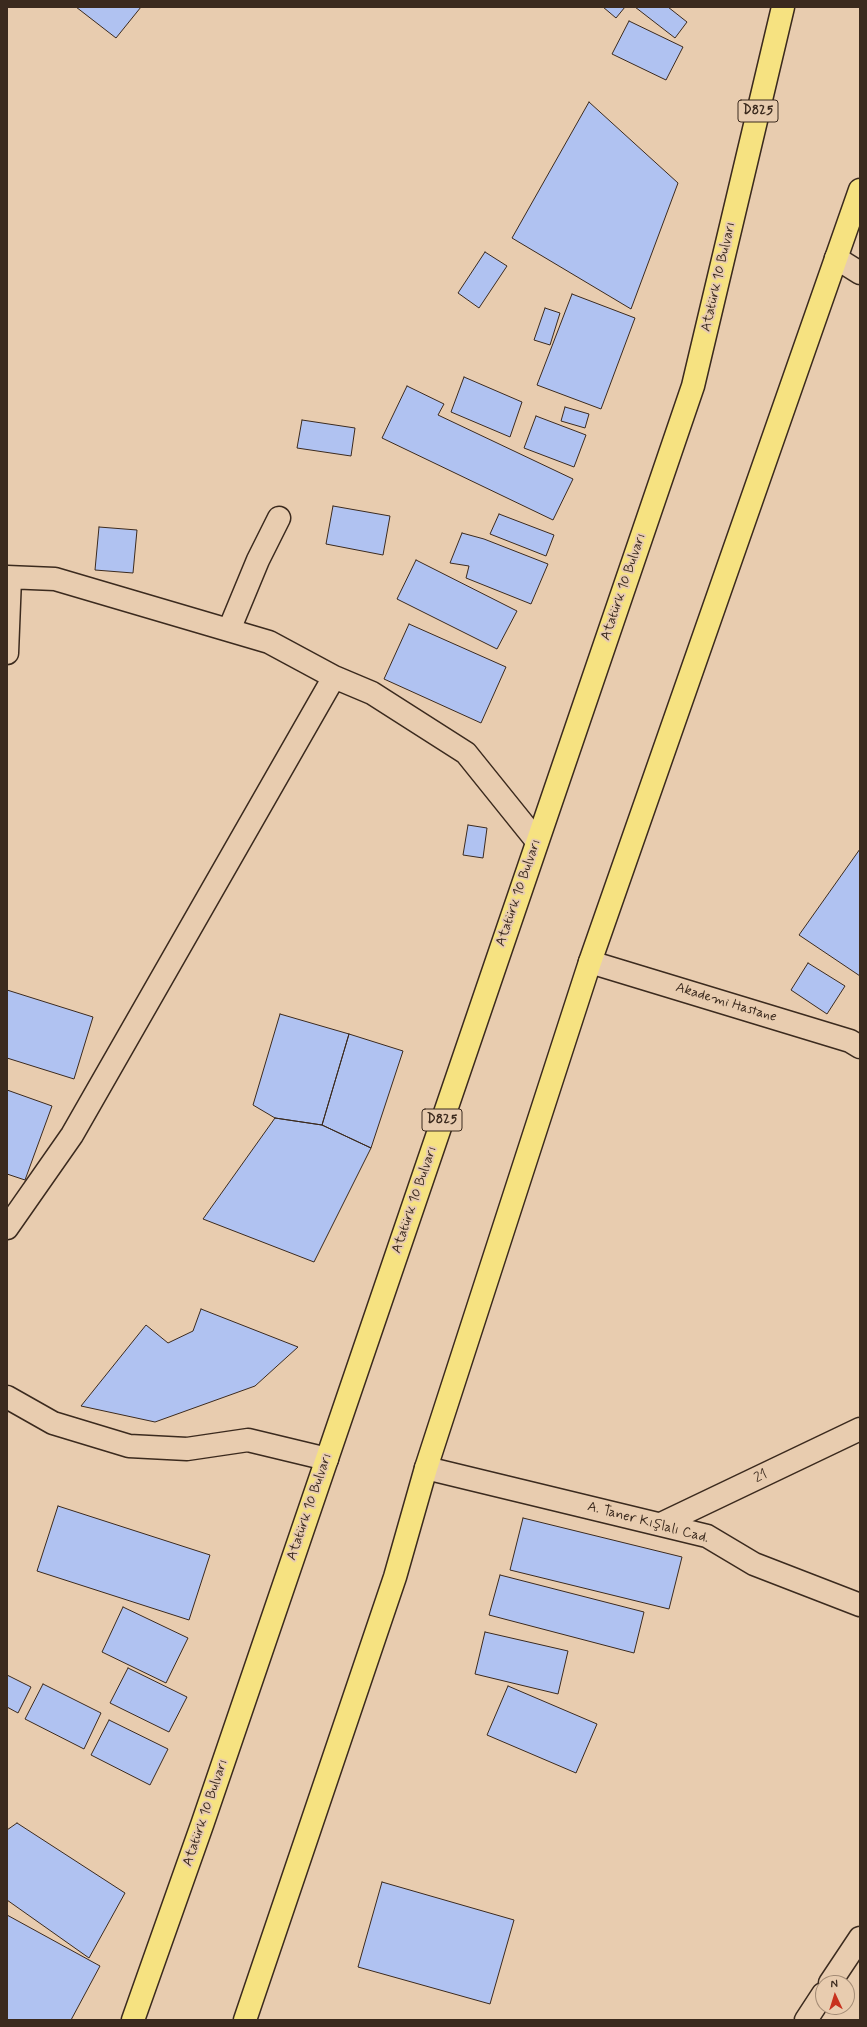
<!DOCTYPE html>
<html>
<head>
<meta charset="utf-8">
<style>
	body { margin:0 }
	#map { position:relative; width:867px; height:2027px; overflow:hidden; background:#e8ccaf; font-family:Mynerve,sans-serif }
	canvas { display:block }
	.frame { position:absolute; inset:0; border:8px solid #3b2a1e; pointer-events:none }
	.north { position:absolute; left:815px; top:1975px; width:40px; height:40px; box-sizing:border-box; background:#e8ccaf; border:1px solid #a38b75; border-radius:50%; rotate:356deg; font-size:11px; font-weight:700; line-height:16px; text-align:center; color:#3b2a1e }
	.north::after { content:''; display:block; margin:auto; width:14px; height:18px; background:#c8321e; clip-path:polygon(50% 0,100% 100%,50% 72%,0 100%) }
</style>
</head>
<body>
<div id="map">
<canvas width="867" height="2027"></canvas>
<div class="frame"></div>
<div class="north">N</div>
</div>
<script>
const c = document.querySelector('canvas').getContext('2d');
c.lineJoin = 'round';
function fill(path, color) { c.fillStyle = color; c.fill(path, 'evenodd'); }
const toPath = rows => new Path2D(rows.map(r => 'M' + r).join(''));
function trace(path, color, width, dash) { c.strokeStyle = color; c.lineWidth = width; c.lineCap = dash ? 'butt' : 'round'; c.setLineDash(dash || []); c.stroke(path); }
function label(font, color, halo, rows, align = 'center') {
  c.font = font + ' Mynerve,sans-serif'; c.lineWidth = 4; c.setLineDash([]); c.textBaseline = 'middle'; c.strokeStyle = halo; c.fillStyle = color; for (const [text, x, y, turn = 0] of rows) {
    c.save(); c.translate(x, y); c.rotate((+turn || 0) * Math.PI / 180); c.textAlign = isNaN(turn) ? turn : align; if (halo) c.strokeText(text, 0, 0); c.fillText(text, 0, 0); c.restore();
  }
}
const building = toPath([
	[76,7,141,7,116,38,76,7],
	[603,7,625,7,616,18,603,7],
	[635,7,668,7,687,22,675,38,635,7],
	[629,21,683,47,666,80,612,54,629,21],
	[589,102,678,183,631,309,512,238,589,102],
	[485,252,507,266,479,308,458,293,485,252],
	[572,294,635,318,601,409,537,385,572,294],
	[545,308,560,313,550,345,534,340,545,308],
	[464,377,522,402,510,437,451,412,464,377],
	[407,386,444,404,438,415,573,479,553,520,382,438,407,386],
	[565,407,589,414,585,428,561,421,565,407],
	[536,416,586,435,574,467,524,448,536,416],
	[302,420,355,428,351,456,297,448,302,420],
	[333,506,390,516,383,555,326,544,333,506],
	[499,514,554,535,546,556,490,534,499,514],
	[99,527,137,530,133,573,95,570,99,527],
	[462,533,484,539,548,564,531,604,466,578,469,566,450,563,462,533],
	[416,560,517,611,497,649,397,599,416,560],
	[409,624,506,667,481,723,384,679,409,624],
	[468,825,487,828,483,858,463,855,468,825],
	[860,849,860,976,799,935,860,849],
	[808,963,845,986,827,1014,791,990,808,963],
	[7,990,93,1017,74,1079,7,1058,7,990],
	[280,1014,349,1034,322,1125,275,1118,253,1105,280,1014],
	[349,1034,403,1051,371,1148,322,1125,349,1034],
	[7,1090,52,1106,25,1180,7,1174,7,1090],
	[275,1118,322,1125,371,1148,314,1262,203,1219,275,1118],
	[201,1309,298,1347,255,1386,155,1422,81,1406,146,1325,168,1343,193,1331,201,1309],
	[58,1506,210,1555,189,1620,37,1571,58,1506],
	[523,1518,682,1557,669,1609,510,1570,523,1518],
	[500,1575,644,1612,634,1653,489,1615,500,1575],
	[123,1607,188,1638,166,1683,102,1652,123,1607],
	[485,1632,568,1651,558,1694,475,1674,485,1632],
	[128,1668,187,1697,169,1732,110,1703,128,1668],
	[7,1675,31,1687,18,1713,7,1707,7,1675],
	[43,1684,101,1713,84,1749,25,1719,43,1684],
	[508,1686,597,1724,576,1773,487,1735,508,1686],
	[109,1720,168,1749,150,1785,91,1755,109,1720],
	[17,1823,125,1893,89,1958,7,1900,7,1830,17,1823],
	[382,1882,514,1920,490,2004,358,1967,382,1882],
	[7,1915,100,1966,71,2020,7,2020,7,1915]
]);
const minor = toPath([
	[836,258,860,273],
	[7,577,55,579,269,642,334,677,372,693,466,753,536,840],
	[229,630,258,560,279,518],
	[7,653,10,578],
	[590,962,850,1041,860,1047],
	[7,1228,72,1135,334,677],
	[7,1397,53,1423,129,1446,187,1449,248,1440,327,1459],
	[426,1468,707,1536,754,1564,860,1605],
	[661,1524,860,1429],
	[830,1983,860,1938],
	[806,2020,823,1994]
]);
const highway = toPath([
	[133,2020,202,1825,693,386,783,7],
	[245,2020,395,1577,426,1468,590,962,860,190]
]);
const shields = [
	[758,111,40],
	[442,1120,40]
];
const shieldNames = [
	["D825",758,111],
	["D825",442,1120]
];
const streetNames = [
	["Atatürk 10 Bulvarı",719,277,-77],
	["Atatürk 10 Bulvarı",624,587,-71],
	["Atatürk 10 Bulvarı",519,893,-71],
	["Akademi Hastane",726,1003,17],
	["Atatürk 10 Bulvarı",415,1200,-71],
	["21",761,1477,-25],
	["Atatürk 10 Bulvarı",310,1507,-71],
	["A. Taner Kışlalı Cad.",648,1523,15],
	["Atatürk 10 Bulvarı",206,1813,-71]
];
fill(building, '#b0c2f1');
trace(building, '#3b2a1e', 1);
trace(minor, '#3b2a1e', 25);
trace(highway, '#3b2a1e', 25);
trace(minor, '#e8ccaf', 22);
trace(highway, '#f6e281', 22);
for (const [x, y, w] of shields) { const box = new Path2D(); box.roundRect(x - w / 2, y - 11, w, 22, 3); c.fillStyle = '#e8ccaf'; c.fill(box); trace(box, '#3b2a1e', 1); }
label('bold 13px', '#3b2a1e', null, shieldNames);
label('14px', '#3b2a1e', '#e8ccaf', streetNames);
</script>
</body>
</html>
